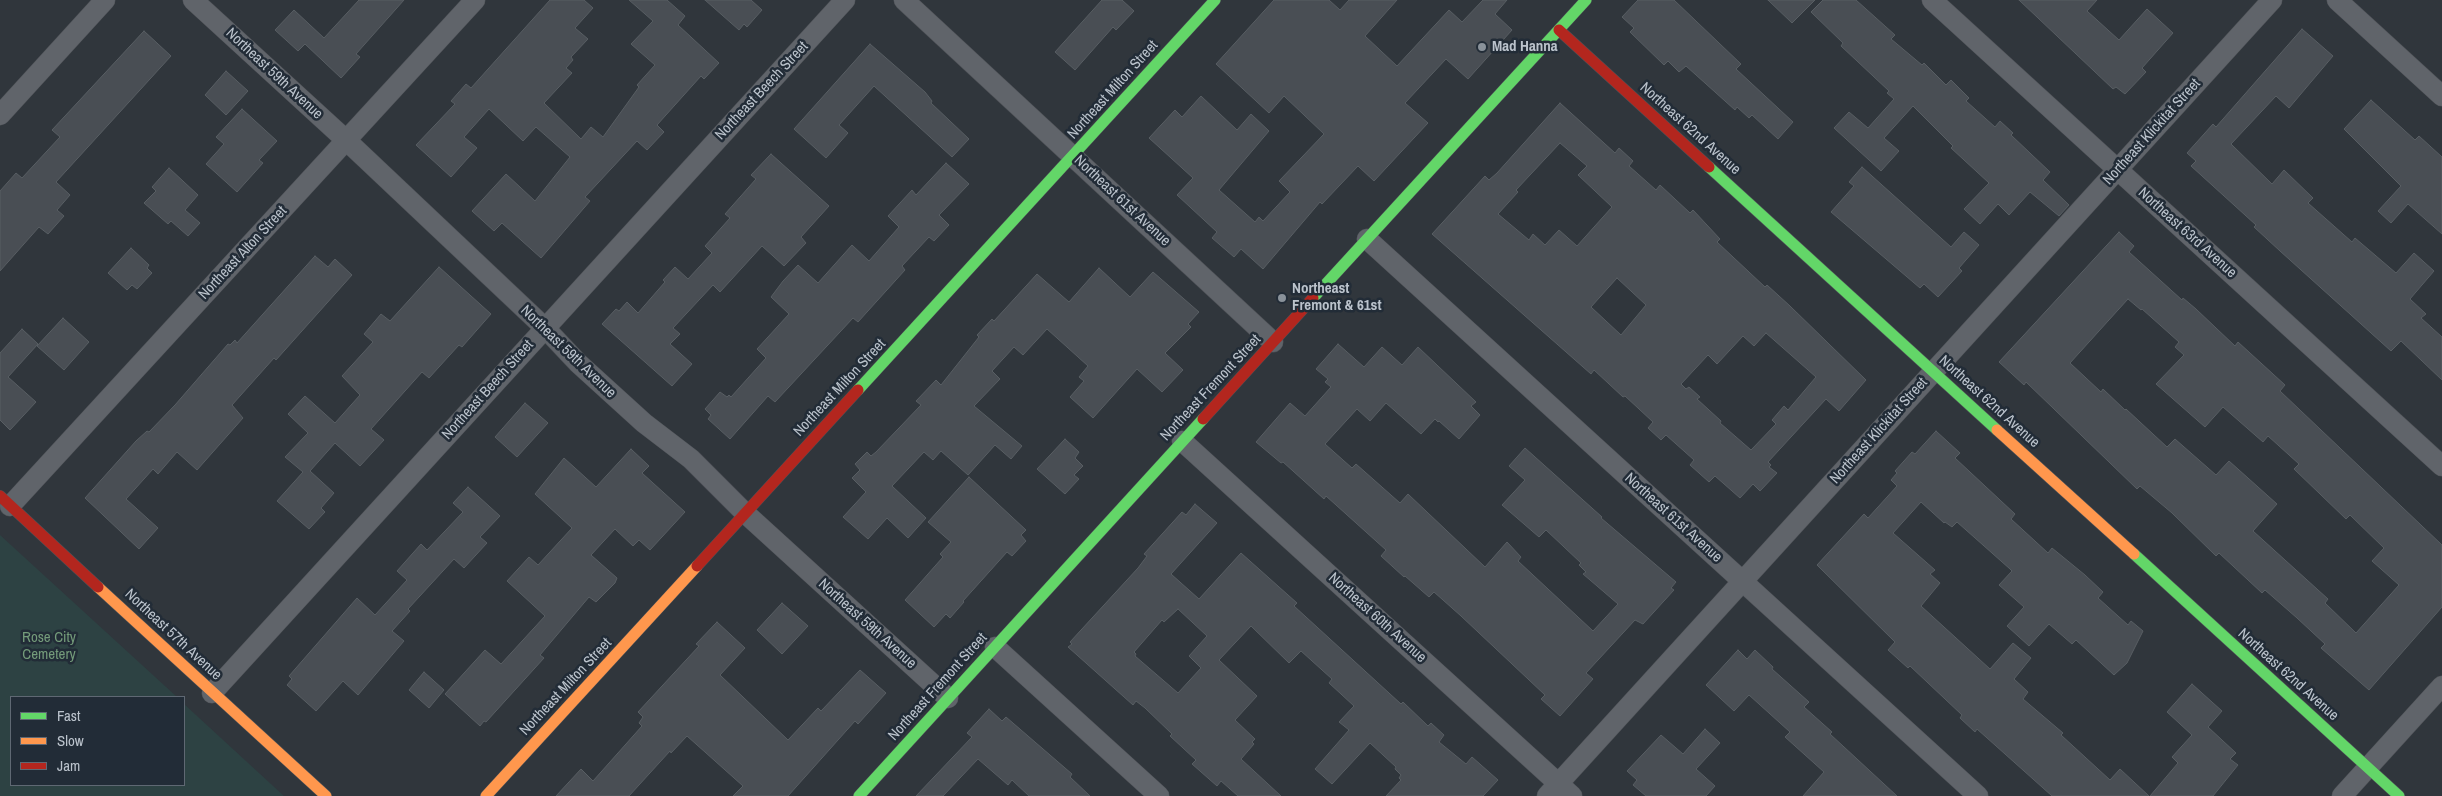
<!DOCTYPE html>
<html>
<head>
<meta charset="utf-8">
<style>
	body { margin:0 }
	#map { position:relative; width:2442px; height:796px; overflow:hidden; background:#30363c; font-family:"Archivo Narrow",sans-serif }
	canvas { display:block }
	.legend { position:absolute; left:10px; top:696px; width:175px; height:90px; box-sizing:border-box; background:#222c37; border:1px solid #5f6873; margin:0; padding:6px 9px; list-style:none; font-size:15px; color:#bbc3cc }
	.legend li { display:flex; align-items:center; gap:10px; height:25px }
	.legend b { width:25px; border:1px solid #5f6873 }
</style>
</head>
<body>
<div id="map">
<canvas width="2442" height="796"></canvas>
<ul class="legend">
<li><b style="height:6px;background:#63d668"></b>Fast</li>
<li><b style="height:6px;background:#ff974d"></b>Slow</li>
<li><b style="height:6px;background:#b3261e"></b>Jam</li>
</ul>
</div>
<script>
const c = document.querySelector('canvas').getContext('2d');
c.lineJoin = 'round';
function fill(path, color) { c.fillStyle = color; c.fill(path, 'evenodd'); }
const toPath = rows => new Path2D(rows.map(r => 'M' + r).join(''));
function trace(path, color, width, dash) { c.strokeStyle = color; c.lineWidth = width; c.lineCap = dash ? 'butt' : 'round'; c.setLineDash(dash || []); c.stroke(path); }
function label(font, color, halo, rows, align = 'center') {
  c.font = font + ' "Archivo Narrow",sans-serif'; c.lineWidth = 5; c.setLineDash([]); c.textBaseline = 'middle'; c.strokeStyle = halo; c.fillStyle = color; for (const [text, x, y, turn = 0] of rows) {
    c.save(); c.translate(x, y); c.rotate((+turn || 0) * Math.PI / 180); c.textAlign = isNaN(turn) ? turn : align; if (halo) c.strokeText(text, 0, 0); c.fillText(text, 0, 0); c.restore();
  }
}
const green = toPath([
	[0,535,177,697,11,697,11,785,184,785,184,704,284,796,0,796]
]);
const building = toPath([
	[359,0,404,0,356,54,360,57,341,78,305,44,298,51,275,30,294,10,324,38,359,0],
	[550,0,584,0,593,8,575,28,588,39,571,57,573,60,566,68,572,73,544,103,581,139,591,127,603,137,639,87,637,85,655,65,631,44,653,21,629,0,667,0,685,16,678,25,719,63,704,79,701,76,657,125,664,132,647,150,637,141,585,197,590,201,541,258,502,223,494,231,472,211,506,174,535,201,570,157,536,127,523,141,489,109,464,137,477,148,451,177,416,145,455,104,451,101,466,84,471,88,550,0],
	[705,0,751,0,762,10,747,27,744,24,739,30,705,0],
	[1102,0,1122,0,1134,11,1116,30,1113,27,1075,70,1055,52,1102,0],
	[1274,0,1329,0,1340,10,1349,0,1397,0,1365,36,1397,66,1449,10,1462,22,1483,0,1507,0,1495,14,1512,30,1468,79,1446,59,1405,103,1428,123,1374,181,1358,166,1322,204,1320,202,1263,269,1241,249,1234,257,1212,238,1217,232,1177,195,1193,178,1149,138,1175,110,1182,117,1201,96,1237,130,1251,114,1269,131,1219,190,1255,222,1259,217,1263,221,1290,192,1279,181,1324,134,1284,96,1269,113,1216,64,1274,0],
	[1638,0,1674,0,1741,64,1736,69,1793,122,1778,139,1752,115,1749,118,1737,107,1735,110,1686,66,1679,72,1668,61,1664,65,1630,32,1634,28,1622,17,1638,0],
	[1768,0,1815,0,1792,23,1768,0],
	[1823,0,1856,0,1895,35,1891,39,1922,65,1924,63,1946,85,1951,80,1969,98,1966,101,1995,127,2000,121,2013,133,2011,135,2050,172,2043,180,2069,205,2059,216,2030,192,2009,215,1998,204,1980,224,1964,209,1989,183,1951,148,1953,146,1913,106,1884,138,1899,151,1881,171,1834,128,1849,112,1868,128,1894,99,1887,93,1889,91,1841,46,1843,43,1811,12,1823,0],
	[2019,0,2097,0,2087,11,2119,40,2147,9,2173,33,2142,68,2146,72,2125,94,2116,87,2113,89,2019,0],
	[2302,29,2333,56,2289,108,2276,96,2231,144,2272,184,2284,170,2313,198,2308,203,2352,242,2355,238,2396,273,2414,253,2434,271,2410,299,2426,314,2421,318,2442,337,2442,380,2401,341,2391,351,2280,251,2254,227,2256,225,2191,166,2196,161,2187,153,2213,124,2216,127,2302,29],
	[144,31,171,56,56,182,70,195,57,210,64,216,48,234,39,227,0,271,0,191,16,173,22,178,60,137,52,130,144,31],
	[870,44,925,92,932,101,931,103,969,139,952,157,874,86,839,125,848,133,826,158,794,129,870,44],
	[226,71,248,91,226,115,205,95,226,71],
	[2371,100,2415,140,2419,136,2442,157,2442,234,2408,204,2391,223,2378,211,2401,186,2344,129,2371,100],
	[1560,103,1615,153,1619,148,1633,161,1629,166,1656,190,1660,185,1690,213,1693,210,1720,239,1717,242,1765,287,1767,285,1790,306,1866,380,1839,411,1826,399,1768,462,1771,465,1769,467,1777,473,1760,491,1753,484,1740,498,1715,476,1709,482,1690,465,1694,460,1666,435,1661,440,1648,428,1653,422,1625,396,1623,397,1594,370,1591,374,1432,234,1485,176,1489,180,1497,173,1560,103],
	[1560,143,1587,166,1578,175,1612,207,1577,246,1559,230,1545,245,1533,234,1529,240,1498,214,1518,192,1516,190,1560,143],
	[1617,278,1646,305,1621,335,1591,307,1617,278],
	[1766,333,1816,377,1788,410,1784,406,1772,420,1776,424,1751,450,1720,423,1721,421,1697,399,1700,397,1689,387,1686,389,1681,384,1708,355,1717,364,1743,336,1754,346,1766,333],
	[242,109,277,141,259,160,263,163,237,192,206,164,224,144,216,137,242,109],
	[771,154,829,206,801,237,806,243,784,266,762,246,720,292,713,285,673,328,680,334,670,344,692,364,672,386,602,324,616,309,619,311,627,302,638,313,665,282,663,280,675,267,688,279,712,253,705,246,730,218,725,214,756,179,751,175,771,154],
	[946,163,969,184,939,215,949,225,934,241,929,237,902,266,905,270,858,322,853,318,775,402,768,396,730,439,708,419,711,415,705,409,720,392,727,397,729,395,731,397,766,358,757,349,789,314,771,297,783,281,798,265,818,283,852,245,869,261,899,227,888,216,912,190,916,195,946,163],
	[1862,167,1951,247,1964,232,1979,245,1959,268,1962,271,1938,297,1924,284,1920,288,1831,212,1854,186,1849,182,1862,167],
	[169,168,198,195,185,210,200,223,188,236,171,221,168,224,144,203,156,191,152,187,169,168],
	[2119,232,2134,246,2129,252,2182,300,2183,298,2196,309,2235,346,2238,342,2285,385,2280,391,2442,545,2442,607,2369,690,2321,648,2325,644,2297,618,2265,590,2262,593,2219,553,2216,556,2172,513,2140,486,2137,489,2026,382,2024,385,1999,362,2119,232],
	[2128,299,2141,310,2142,309,2179,342,2175,347,2184,355,2156,384,2205,427,2223,407,2263,442,2268,436,2299,464,2294,469,2346,519,2350,515,2384,548,2372,561,2399,585,2356,633,2325,603,2328,599,2253,531,2277,504,2229,461,2216,475,2175,439,2167,447,2126,409,2125,410,2103,389,2101,392,2070,363,2128,299],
	[131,248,149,265,147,268,152,273,137,289,132,285,127,290,108,273,131,248],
	[315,256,328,267,335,259,352,275,276,360,274,358,232,405,243,418,197,470,177,452,158,474,153,469,126,499,158,528,139,549,85,498,136,441,147,431,149,432,175,405,228,344,230,345,235,340,237,343,315,256],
	[439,267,491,314,462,347,459,345,429,378,422,372,371,429,384,440,360,466,335,443,310,471,334,493,321,508,325,512,309,529,277,501,303,472,285,457,308,433,288,414,305,396,335,423,360,395,342,376,373,342,364,334,381,314,390,321,439,267],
	[1099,268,1130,297,1153,272,1199,312,1188,324,1191,327,1165,353,1183,370,1162,392,1137,369,1093,418,1070,397,1084,381,1079,377,1088,366,1047,329,1023,355,1014,347,992,371,1000,379,974,406,1022,446,1011,459,995,445,968,475,941,451,933,460,924,452,892,486,926,518,908,538,887,518,868,539,843,517,866,492,852,478,860,470,855,464,867,452,871,456,876,452,921,405,916,401,936,380,941,385,979,337,977,335,992,319,994,321,1037,274,1069,302,1099,268],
	[63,318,89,342,64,370,37,346,63,318],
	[22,329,38,344,8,377,36,402,10,430,0,420,0,353,22,329],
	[1338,344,1364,367,1382,347,1402,365,1418,347,1476,402,1471,406,1480,415,1459,439,1439,421,1438,422,1435,419,1421,434,1386,403,1370,421,1357,409,1325,444,1352,468,1356,464,1400,503,1408,494,1485,567,1507,542,1521,557,1518,561,1593,631,1618,604,1583,574,1586,572,1579,565,1581,563,1546,530,1539,537,1502,505,1525,480,1509,466,1525,448,1602,517,1601,518,1676,582,1671,588,1674,590,1643,624,1635,620,1586,673,1593,679,1560,716,1541,699,1545,695,1461,616,1434,592,1429,597,1405,576,1404,577,1381,556,1386,550,1326,496,1324,499,1283,462,1281,463,1256,442,1290,403,1305,416,1331,387,1325,382,1328,379,1316,369,1338,344],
	[525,403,548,423,517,457,495,437,525,403],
	[1936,431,1960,453,1955,458,2015,514,2011,519,2048,553,2052,548,2085,575,2103,592,2098,598,2128,625,2131,621,2143,631,2127,663,2114,675,2076,640,2072,644,2049,624,2029,646,2007,626,2024,607,1999,585,2012,571,2010,569,1957,522,1952,527,1945,522,1944,523,1921,502,1893,533,1935,570,1930,574,1940,583,1921,606,1990,669,2013,643,2031,658,2014,679,2028,692,2023,699,2063,733,2061,735,2110,780,2120,769,2149,796,2052,796,1977,729,1975,732,1960,718,1962,715,1910,666,1908,668,1888,650,1895,642,1817,565,1864,514,1868,518,1897,486,1891,480,1897,473,1895,471,1912,452,1915,454,1936,431],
	[1065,439,1079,452,1075,458,1083,466,1074,475,1079,479,1065,494,1037,469,1065,439],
	[631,449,649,466,642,473,685,512,650,550,639,540,633,546,615,529,591,555,617,578,615,583,596,602,589,597,540,655,544,658,486,722,484,721,480,726,445,694,485,650,501,664,545,616,507,581,529,557,538,565,572,528,535,494,564,458,596,487,631,449],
	[969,477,1026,530,1021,535,1026,541,1012,556,1007,552,963,601,964,602,950,618,946,614,934,627,905,600,943,557,940,554,951,542,928,522,969,477],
	[468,487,500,516,480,537,487,543,464,568,454,559,408,609,410,611,392,631,404,641,358,695,343,681,316,711,287,685,292,679,289,676,357,598,375,615,407,580,397,571,421,544,427,550,463,512,453,503,468,487],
	[1195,504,1217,523,1171,574,1199,599,1241,553,1297,603,1294,606,1401,704,1403,702,1428,726,1431,723,1444,735,1439,742,1466,764,1472,757,1498,780,1483,796,1386,796,1401,780,1399,778,1401,775,1395,769,1396,767,1370,743,1332,784,1315,769,1349,730,1339,722,1354,706,1329,683,1332,679,1301,651,1289,663,1251,626,1219,660,1257,696,1235,720,1255,739,1252,742,1254,744,1241,759,1281,796,1238,796,1221,781,1217,786,1192,764,1196,760,1170,736,1172,734,1145,708,1136,701,1133,705,1068,647,1072,644,1070,642,1138,568,1147,556,1144,554,1182,512,1186,515,1195,504],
	[1178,609,1207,636,1189,656,1201,668,1178,693,1135,656,1136,654,1134,652,1162,620,1164,622,1178,609],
	[782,603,808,626,782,654,757,630,782,603],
	[717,622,745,648,720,675,788,740,818,708,821,711,860,670,886,693,858,724,855,721,788,796,733,796,743,786,687,736,671,753,670,751,629,796,556,796,581,769,593,781,642,726,639,723,643,717,638,712,699,646,696,644,717,622],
	[1738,650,1747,659,1755,650,1773,667,1772,669,1809,702,1804,707,1832,732,1830,734,1897,796,1803,796,1824,772,1785,737,1790,732,1749,695,1734,711,1706,685,1738,650],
	[424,672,444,690,429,708,409,690,424,672],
	[2192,684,2222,711,2208,727,2236,753,2230,759,2238,765,2213,796,2150,796,2178,763,2172,757,2192,735,2167,712,2192,684],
	[989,709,1002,721,1006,717,1072,774,1070,777,1090,796,1029,796,1012,780,1008,785,978,759,943,796,916,796,972,737,967,733,989,709],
	[1705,729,1720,743,1696,769,1715,786,1706,796,1646,796,1633,785,1637,780,1627,771,1661,735,1683,754,1705,729]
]);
const street = toPath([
	[193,0,347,141,545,328,578,363,644,423,691,459,745,513,948,698],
	[904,0,1273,342],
	[1932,0,2442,466],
	[2337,0,2442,96],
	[0,115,105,0],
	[1367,239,1978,796],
	[1182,441,1572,796],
	[10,506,475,0],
	[995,647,1159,796],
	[212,693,845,0],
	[1547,796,2272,0],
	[2342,796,2442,686]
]);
const fast = toPath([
	[1709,167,1997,430],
	[1313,298,1586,0],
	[858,390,1215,0],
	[2134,554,2399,796],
	[859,796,1203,419]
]);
const slow = toPath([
	[1997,430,2134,554],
	[98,587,326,796],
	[486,796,697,566]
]);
const jam = toPath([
	[1559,30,1709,167],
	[1203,419,1313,298],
	[0,496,98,587],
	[697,566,858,390]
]);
const markers = [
	[1482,47,5,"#8a929a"],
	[1282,298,5,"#8a929a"]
];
const poiNames = [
	["Mad Hanna",1492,47],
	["Northeast",1292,289],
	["Fremont & 61st",1292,306]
];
const streetNames = [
	["Northeast 59th Avenue",274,74,43],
	["Northeast Milton Street",1113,90,-48],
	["Northeast Beech Street",762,91,-47],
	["Northeast 62nd Avenue",1690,129,42],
	["Northeast Klickitat Street",2152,132,-48],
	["Northeast 61st Avenue",1122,201,43],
	["Northeast 63rd Avenue",2187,233,42],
	["Northeast Alton Street",243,253,-47],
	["Northeast 59th Avenue",568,352,44],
	["Northeast Milton Street",840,388,-47],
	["Northeast Fremont Street",1211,388,-47],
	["Northeast Beech Street",488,390,-48],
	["Northeast 62nd Avenue",1989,402,42],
	["Northeast Klickitat Street",1879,431,-48],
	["Northeast 61st Avenue",1673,518,42],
	["Northeast 60th Avenue",1377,618,42],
	["Northeast 59th Avenue",867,624,42],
	["Northeast 57th Avenue",173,635,43],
	["Northeast 62nd Avenue",2288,675,42],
	["Northeast Milton Street",566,687,-47],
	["Northeast Fremont Street",938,687,-48]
];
const parkNames = [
	["Rose City",49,638],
	["Cemetery",49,655]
];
fill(green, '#2d4243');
fill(building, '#494e54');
trace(building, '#585e63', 1);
trace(street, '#4e5257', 21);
trace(fast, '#4e5257', 12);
trace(slow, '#4e5257', 12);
trace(jam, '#4e5257', 12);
trace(street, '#60646a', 20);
trace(fast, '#63d668', 11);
trace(slow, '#ff974d', 11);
trace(jam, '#b3261e', 11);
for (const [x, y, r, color] of markers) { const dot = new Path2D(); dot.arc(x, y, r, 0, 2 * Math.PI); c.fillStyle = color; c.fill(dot); trace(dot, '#222c37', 2); }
label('bold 15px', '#bbc3cc', '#222c37', poiNames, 'left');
label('15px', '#bbc3cc', '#222c37', streetNames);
label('15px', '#749b7a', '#222c37', parkNames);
</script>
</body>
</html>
